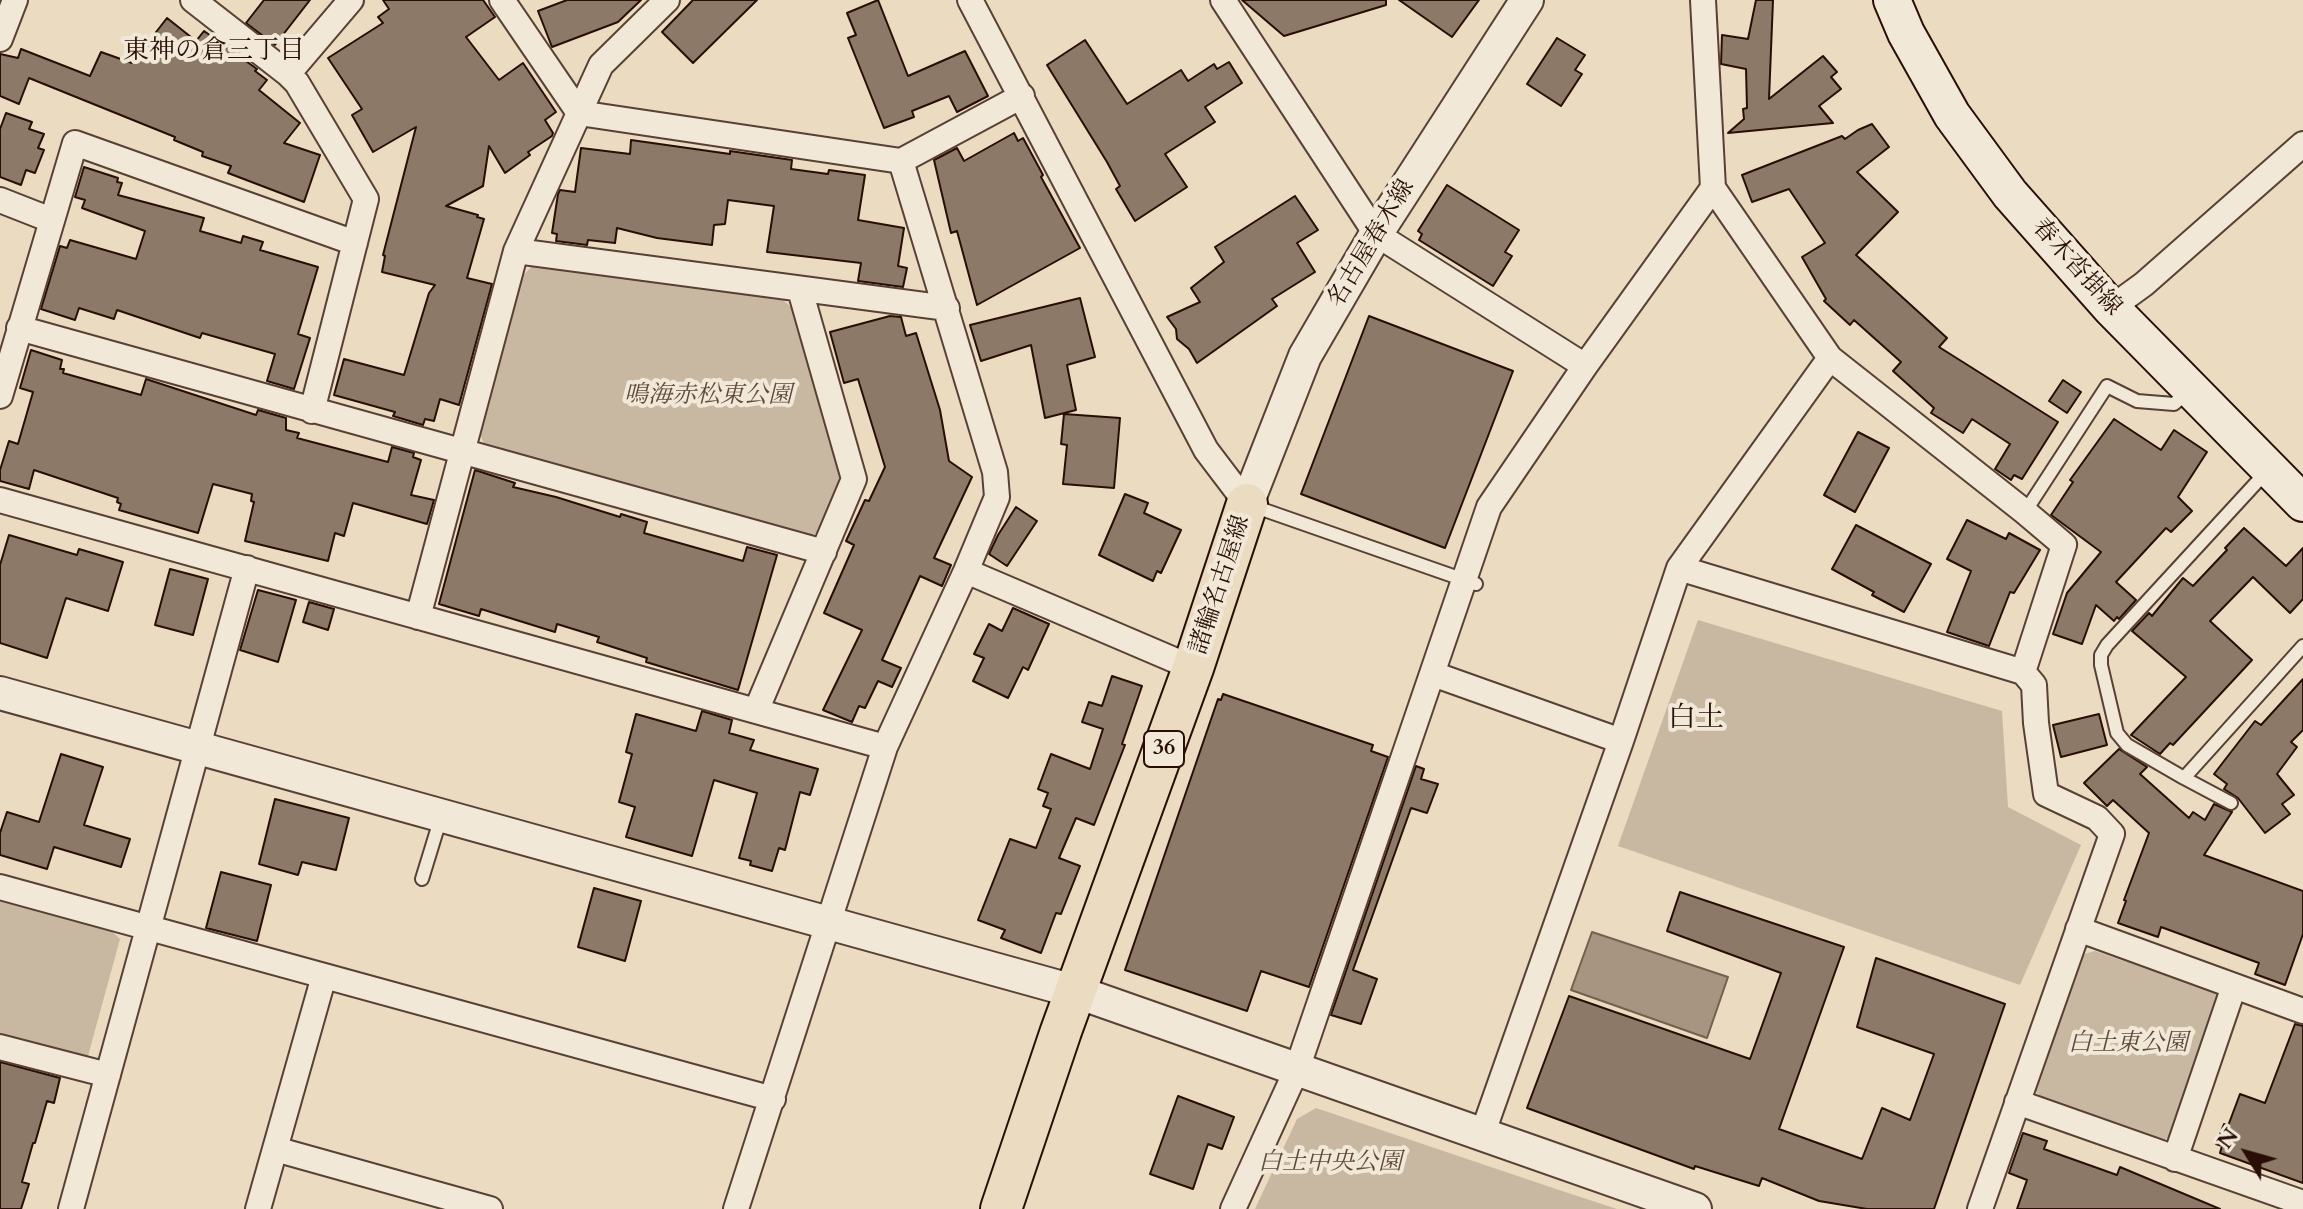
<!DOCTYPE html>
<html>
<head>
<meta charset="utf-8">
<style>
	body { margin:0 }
	#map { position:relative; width:2303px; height:1209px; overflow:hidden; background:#eadbc1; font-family:Cardo,serif }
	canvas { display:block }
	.north { position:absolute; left:2207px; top:1113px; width:80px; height:80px; -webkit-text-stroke:6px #f1e8d7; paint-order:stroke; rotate:307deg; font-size:22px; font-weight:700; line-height:32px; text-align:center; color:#280e05 }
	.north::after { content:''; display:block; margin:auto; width:28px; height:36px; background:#280e05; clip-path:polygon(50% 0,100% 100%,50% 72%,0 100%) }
</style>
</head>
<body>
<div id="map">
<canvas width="2303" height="1209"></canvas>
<div class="north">N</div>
</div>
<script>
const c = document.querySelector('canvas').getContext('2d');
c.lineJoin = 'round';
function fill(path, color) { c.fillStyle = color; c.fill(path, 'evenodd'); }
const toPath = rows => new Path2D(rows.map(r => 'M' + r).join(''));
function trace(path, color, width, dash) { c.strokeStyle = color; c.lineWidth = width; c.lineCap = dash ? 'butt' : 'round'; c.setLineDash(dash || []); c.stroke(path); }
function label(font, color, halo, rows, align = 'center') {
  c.font = font + ' Cardo,"Noto Serif JP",serif'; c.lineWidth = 8; c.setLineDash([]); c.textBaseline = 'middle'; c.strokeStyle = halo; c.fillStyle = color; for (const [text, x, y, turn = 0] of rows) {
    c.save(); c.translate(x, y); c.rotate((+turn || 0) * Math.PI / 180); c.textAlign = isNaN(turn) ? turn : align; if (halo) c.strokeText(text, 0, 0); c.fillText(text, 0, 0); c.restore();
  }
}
const green = toPath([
	[532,266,783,300,792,308,843,479,820,533,808,535,484,444,480,434,522,277],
	[1698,620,2002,711,2008,807,2081,845,2020,985,1618,846],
	[0,899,108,928,120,939,88,1056,78,1059,0,1038],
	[2095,951,2215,992,2220,1004,2176,1134,2163,1140,2040,1096,2034,1090,2081,955],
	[1316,1108,1559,1190,1617,1209,1255,1209,1297,1119]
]);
const water = toPath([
	[1592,932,1728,977,1707,1038,1571,990,1592,932]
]);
const building = toPath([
	[264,0,310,0,275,45,246,23,264,0],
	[383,0,483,0,495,17,466,37,499,80,523,63,556,112,545,120,553,133,552,136,528,152,530,155,505,173,489,146,483,186,446,206,478,215,477,217,484,219,467,278,492,284,459,405,440,399,434,421,425,419,423,425,393,416,395,412,334,395,344,359,404,375,429,293,435,285,382,272,385,256,383,255,416,127,373,152,352,115,362,109,328,58,383,23,378,17,389,9,383,0],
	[567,0,641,0,618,22,552,47,538,11,567,0],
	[693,0,757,0,693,63,662,32,693,0],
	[878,0,908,76,965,51,988,96,957,112,949,96,912,111,914,117,884,128,848,38,856,35,847,13,878,0],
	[1242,0,1386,0,1386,5,1284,36,1242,0],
	[1399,0,1479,0,1452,37,1399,0],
	[1756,0,1773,0,1769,99,1823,56,1837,72,1831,77,1841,89,1819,106,1833,123,1728,133,1744,119,1743,109,1747,108,1746,69,1721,64,1722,35,1748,39,1756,0],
	[167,18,196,41,204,31,257,69,255,71,267,80,259,90,300,123,284,143,320,155,304,202,228,173,231,166,202,156,203,152,174,140,175,137,29,78,19,104,0,96,0,54,18,58,21,49,90,76,101,52,132,63,167,18],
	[1557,38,1585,55,1575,70,1582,74,1561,106,1527,84,1557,38],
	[1085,40,1127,104,1181,70,1188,81,1214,64,1217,69,1229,62,1242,83,1205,107,1215,122,1165,154,1187,187,1135,221,1116,189,1120,186,1107,162,1047,65,1085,40],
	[6,113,32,122,29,129,44,134,38,148,44,150,35,173,26,170,21,185,0,177,0,129,6,113],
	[1872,124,1889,147,1857,172,1898,212,1856,255,1947,338,1939,347,2058,422,2022,479,2014,475,2011,480,1995,469,2010,444,1972,419,1963,433,1931,413,1934,408,1893,371,1901,362,1854,320,1850,325,1824,301,1826,299,1802,257,1825,243,1789,189,1752,202,1742,175,1842,136,1845,139,1858,130,1872,124],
	[1014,133,1018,141,1023,138,1043,175,1041,177,1080,248,977,305,957,231,951,233,934,160,957,148,964,161,1014,133],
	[631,140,730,154,730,151,792,160,791,169,828,174,829,170,865,175,858,220,904,228,898,266,907,268,903,287,858,281,861,263,767,252,774,206,728,200,725,224,714,225,712,245,657,238,617,228,615,243,588,240,587,245,556,241,557,234,552,233,558,194,560,190,575,192,581,148,630,154,631,140],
	[84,167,118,178,117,182,122,183,118,195,204,218,200,231,241,243,243,236,263,242,260,250,318,267,298,334,310,338,294,389,267,381,275,354,202,333,200,338,117,310,114,319,79,308,75,320,41,309,60,246,67,248,70,240,136,259,145,231,82,208,85,200,75,197,84,167],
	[1447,185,1519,230,1505,252,1512,256,1493,286,1419,240,1422,234,1418,231,1447,185],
	[1295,196,1318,230,1297,243,1315,272,1272,299,1277,306,1197,363,1189,349,1177,339,1176,329,1167,317,1200,302,1191,288,1224,262,1215,247,1295,196],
	[1080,298,1095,357,1067,365,1076,410,1045,418,1031,345,981,361,970,325,1080,298],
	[890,316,901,317,906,336,916,333,940,410,949,461,972,477,934,558,951,565,942,586,920,576,882,660,901,668,892,687,878,681,865,708,859,706,852,722,823,710,862,630,824,613,854,545,846,541,865,500,869,501,885,467,858,379,844,383,830,332,890,316],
	[1369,316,1513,371,1445,548,1301,494,1369,316],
	[31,350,62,360,60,369,64,369,63,373,141,395,146,379,256,415,258,410,286,418,286,430,299,433,297,438,388,462,392,447,414,453,413,457,421,460,411,495,434,500,427,524,353,503,344,536,335,533,328,561,245,541,254,502,251,501,252,494,213,484,198,533,119,510,121,504,117,502,118,498,34,470,29,489,0,481,0,470,9,441,18,444,33,392,20,388,31,350],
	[2063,380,2081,392,2067,413,2049,401,2063,380],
	[1064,414,1120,418,1114,488,1063,484,1067,445,1061,444,1064,414],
	[2114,419,2161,450,2174,430,2207,452,2178,497,2192,511,2171,532,2166,528,2116,582,2136,600,2119,619,2117,617,2114,621,2096,605,2082,644,2053,634,2067,593,2101,552,2051,515,2073,482,2070,480,2114,419],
	[1858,432,1889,448,1855,512,1824,495,1858,432],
	[475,470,515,483,513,487,556,497,620,517,621,514,647,522,644,533,743,561,747,547,777,555,738,690,646,662,647,658,597,642,599,637,557,624,555,632,481,609,479,616,439,604,475,470],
	[1125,494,1148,503,1144,513,1181,530,1161,573,1157,571,1153,581,1099,555,1125,494],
	[1016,507,1037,521,1007,566,989,554,998,535,1016,507],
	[1967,520,2006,539,2009,533,2040,550,2014,593,2010,592,1989,646,1947,632,1971,571,1947,559,1967,520],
	[1856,525,1931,564,1904,612,1872,595,1874,592,1832,569,1856,525],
	[2244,528,2286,566,2303,548,2303,599,2290,613,2253,577,2210,621,2252,660,2173,745,2170,743,2160,754,2131,735,2186,677,2132,631,2149,613,2152,616,2183,578,2193,586,2227,550,2225,548,2244,528],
	[9,535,77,555,79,549,123,562,108,611,66,598,47,658,0,643,0,565,9,535],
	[170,569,208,579,193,635,155,625,170,569],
	[258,590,296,600,278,662,240,650,258,590],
	[309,602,334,609,328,630,303,622,309,602],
	[1013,608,1049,624,1028,670,1023,667,1008,698,973,681,984,658,974,654,989,624,1002,631,1013,608],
	[1112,676,1142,686,1122,744,1125,745,1094,825,1076,818,1059,858,1080,866,1061,914,1056,913,1041,953,1001,938,1005,930,978,920,1010,839,1036,848,1051,809,1043,806,1048,793,1038,789,1051,754,1090,769,1103,729,1082,722,1089,702,1102,706,1112,676],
	[2303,679,2303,730,2291,742,2297,747,2277,774,2294,795,2282,804,2290,814,2265,833,2238,798,2224,789,2227,784,2214,774,2255,721,2261,725,2303,679],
	[1223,694,1373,745,1371,751,1388,757,1309,987,1261,971,1247,1011,1125,970,1218,699,1221,700,1223,694],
	[702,711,732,720,729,733,754,740,750,750,818,769,810,795,800,792,785,850,779,848,772,871,750,865,751,861,739,858,757,793,714,780,692,856,626,837,635,807,619,802,632,754,626,752,636,714,696,731,702,711],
	[2099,714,2107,745,2061,757,2053,725,2099,714],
	[2119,749,2147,767,2140,774,2189,818,2193,812,2205,820,2214,804,2232,812,2204,855,2303,891,2303,934,2285,985,2255,974,2259,963,2161,927,2158,937,2118,923,2126,901,2124,900,2149,833,2113,800,2107,806,2084,783,2119,749],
	[61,754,103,767,84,825,130,839,121,867,54,847,47,869,0,855,0,833,7,812,39,822,61,754],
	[1416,766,1424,769,1421,779,1438,784,1427,813,1411,808,1353,970,1377,979,1361,1024,1331,1015,1416,766],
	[275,799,349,818,336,870,302,862,298,875,259,864,275,799],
	[221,872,271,885,257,941,206,928,221,872],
	[594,888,641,901,625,961,578,947,594,888],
	[1680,892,1844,947,1779,1129,1862,1159,1882,1108,1910,1120,1934,1054,1857,1027,1876,958,2005,1004,1934,1209,1867,1209,1819,1201,1762,1178,1759,1186,1695,1166,1694,1169,1527,1108,1569,996,1750,1059,1781,973,1667,931,1680,892],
	[2295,1024,2303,1026,2303,1183,2220,1153,2222,1146,2216,1144,2224,1124,2228,1126,2240,1094,2265,1103,2295,1024],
	[0,1062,60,1078,54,1103,47,1101,35,1143,33,1143,22,1182,29,1184,21,1209,0,1209,0,1062],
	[1178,1096,1234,1117,1222,1149,1208,1144,1193,1189,1150,1174,1178,1096],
	[2023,1133,2047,1141,2044,1149,2117,1175,2120,1167,2220,1209,2017,1209,2027,1180,2009,1173,2023,1133]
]);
const service = toPath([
	[2268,470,2107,645,2101,655,2101,665,2117,733,2127,745,2184,778,2303,646],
	[1250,505,1476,584],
	[2025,512,2107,386,2137,401,2174,404,2190,390],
	[2184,778,2231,803],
	[422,879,441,817]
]);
const minor = toPath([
	[193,0,288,74,351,0],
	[502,0,579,113,901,161,1022,96],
	[970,0,1206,450,1247,504],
	[1223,0,1376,234,1585,366],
	[1703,0,1713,188,1830,358,2025,512,2064,545,2023,672,2034,685,2036,723,2046,794,2097,818,2112,834,1980,1209],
	[0,39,15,0],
	[288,74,297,83,366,199,312,411],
	[0,200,51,220],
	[516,251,947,308],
	[2111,308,2144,284,2303,144],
	[19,328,824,552],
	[0,396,75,143,355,243],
	[0,500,885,747],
	[1679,568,2023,672],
	[966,571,1193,668],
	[418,617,516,251,601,65,667,0],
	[1433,674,1621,741],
	[756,711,854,479,800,290],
	[0,887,773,1099],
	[2078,929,2303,1011],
	[0,1047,108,1075],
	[2017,1102,2303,1203],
	[1482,1135,1621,741,1679,568,1830,358],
	[275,1149,490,1209],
	[2175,1159,2234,986],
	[71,1209,247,568],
	[258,1209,324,976],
	[736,1209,885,747,966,571,997,497,995,472,901,161],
	[1233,1209,1297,1069,1489,507,1585,366,1713,188]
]);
const tertiary = toPath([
	[1247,504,1305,356,1376,234,1527,0],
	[0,693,1077,992,1695,1209]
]);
const secondary = toPath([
	[1892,0,1906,33,1952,115,2010,194,2111,308,2303,503]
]);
const primary = toPath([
	[1001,1209,1061,1031,1193,668,1247,504]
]);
const shields = [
	[1164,749,40]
];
const shieldNames = [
	["36",1164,749]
];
const streetNames = [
	["名古屋春木線",1372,244,-59],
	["春木沓掛線",2076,268,48],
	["諸輪名古屋線",1221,585,-72]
];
const parkNames = [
	["鳴海赤松東公園",708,396],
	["白土東公園",2128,1044],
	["白土中央公園",1330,1163]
];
const neighbourhoodNames = [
	["東神の倉三丁目",214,52]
];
const quarterNames = [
	["白土",1696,720]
];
fill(green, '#c9b8a1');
fill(water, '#a89581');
trace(water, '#755f4f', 2);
fill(building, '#8d7967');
trace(building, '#280e05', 2);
trace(service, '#584134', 16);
trace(minor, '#584134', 28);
trace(tertiary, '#584134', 36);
trace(secondary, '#280e05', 40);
trace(primary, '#280e05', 44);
trace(service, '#f1e8d7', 12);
trace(minor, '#f1e8d7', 24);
trace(tertiary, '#f1e8d7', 32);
trace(secondary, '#f1e8d7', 36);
trace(primary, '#eadbc1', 40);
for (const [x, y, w] of shields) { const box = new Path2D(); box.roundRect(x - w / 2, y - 18, w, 36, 6); c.fillStyle = '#f1e8d7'; c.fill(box); trace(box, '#280e05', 2); }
label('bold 22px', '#280e05', null, shieldNames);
label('24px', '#280e05', '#f1e8d7', streetNames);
label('italic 24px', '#604a3c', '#f1e8d7', parkNames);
label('26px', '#280e05', '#f1e8d7', neighbourhoodNames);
label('28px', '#280e05', '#f1e8d7', quarterNames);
</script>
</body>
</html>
